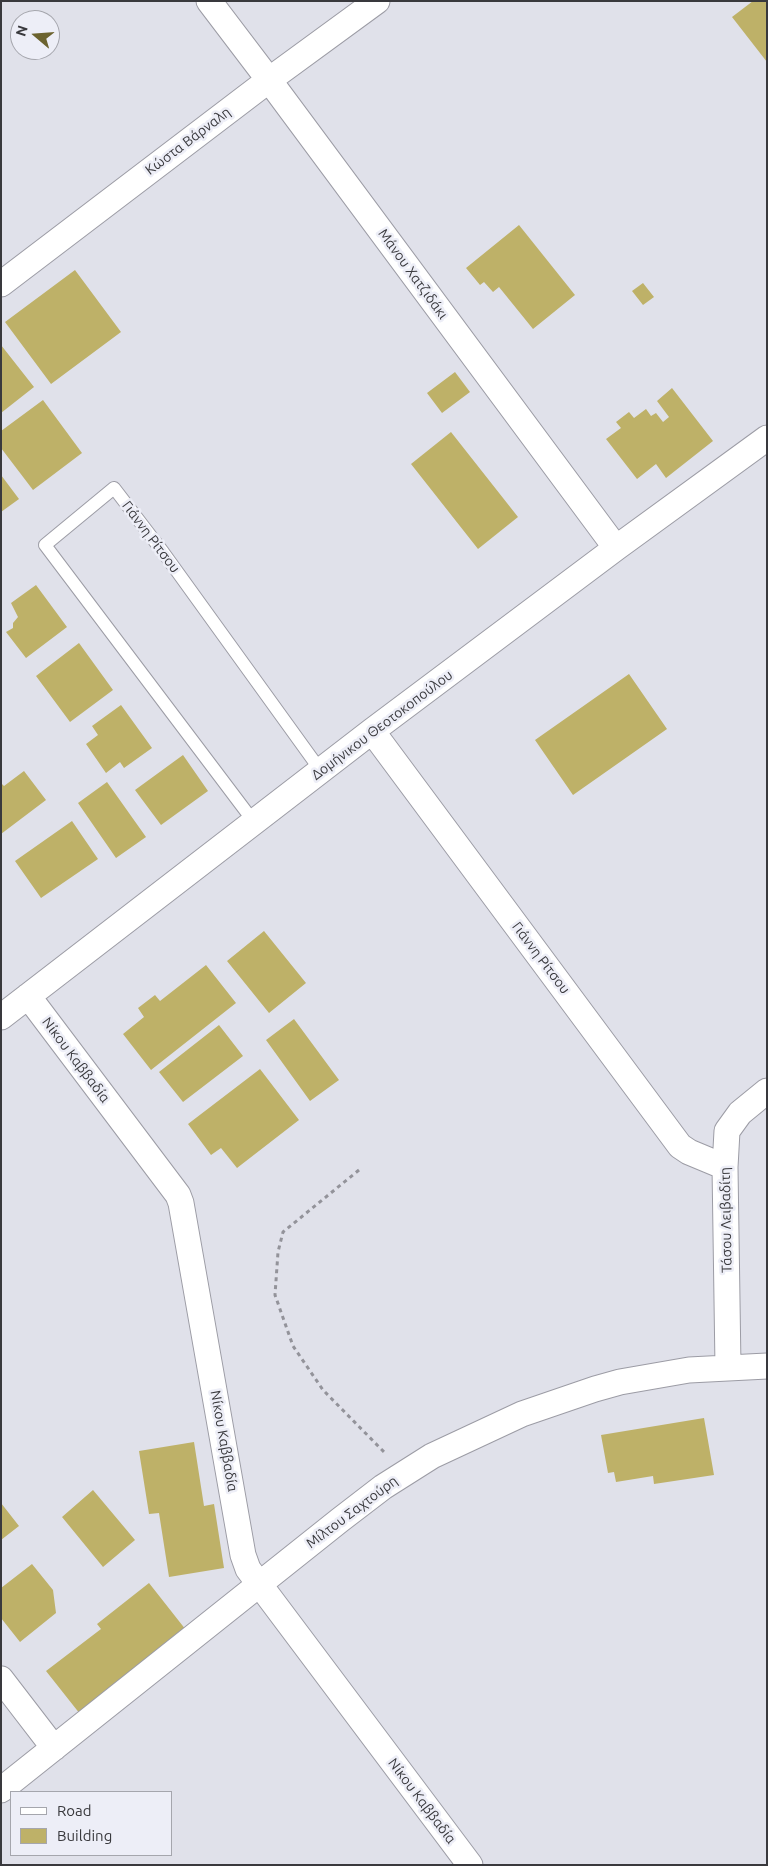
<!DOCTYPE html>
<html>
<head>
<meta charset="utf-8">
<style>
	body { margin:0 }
	#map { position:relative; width:768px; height:1866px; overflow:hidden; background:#e0e1ea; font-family:Ubuntu,sans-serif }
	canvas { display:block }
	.frame { position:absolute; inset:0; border:2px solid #39393d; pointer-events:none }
	.legend { position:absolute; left:10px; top:1791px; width:162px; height:65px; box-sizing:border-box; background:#edeef7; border:1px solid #a5a6ad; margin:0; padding:6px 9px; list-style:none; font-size:15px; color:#39393d }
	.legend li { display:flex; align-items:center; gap:10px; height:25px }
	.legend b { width:25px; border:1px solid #a5a6ad }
	.north { position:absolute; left:10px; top:10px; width:50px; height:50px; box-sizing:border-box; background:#edeef7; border:1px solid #a5a6ad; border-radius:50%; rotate:288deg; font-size:14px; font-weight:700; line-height:20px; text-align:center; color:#39393d }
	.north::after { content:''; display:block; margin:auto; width:18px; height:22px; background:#6c632f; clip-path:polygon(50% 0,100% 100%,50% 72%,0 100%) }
</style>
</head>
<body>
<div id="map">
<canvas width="768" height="1866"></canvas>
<div class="frame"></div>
<ul class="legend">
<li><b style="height:6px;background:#fff"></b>Road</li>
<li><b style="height:14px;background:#beb168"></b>Building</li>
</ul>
<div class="north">N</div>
</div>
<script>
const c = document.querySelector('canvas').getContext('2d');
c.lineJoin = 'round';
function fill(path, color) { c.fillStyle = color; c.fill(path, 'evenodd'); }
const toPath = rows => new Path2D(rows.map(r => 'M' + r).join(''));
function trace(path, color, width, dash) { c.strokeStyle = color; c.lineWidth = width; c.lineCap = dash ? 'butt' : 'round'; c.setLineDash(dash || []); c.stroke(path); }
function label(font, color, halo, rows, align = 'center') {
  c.font = font + ' Ubuntu,sans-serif'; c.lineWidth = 5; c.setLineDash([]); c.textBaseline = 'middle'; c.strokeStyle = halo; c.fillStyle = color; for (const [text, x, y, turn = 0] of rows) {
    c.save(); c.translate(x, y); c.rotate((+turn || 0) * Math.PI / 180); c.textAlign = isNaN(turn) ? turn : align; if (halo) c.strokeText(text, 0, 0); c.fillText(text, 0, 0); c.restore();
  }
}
const building = toPath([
	[753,1,767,1,767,62,732,17],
	[519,225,575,295,533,329,499,287,493,292,484,282,480,285,466,268],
	[75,270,121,332,51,384,5,322],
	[643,283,654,297,643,305,632,291],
	[1,345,34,387,1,413],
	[455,372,470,392,442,413,427,393],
	[672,388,713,441,666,478,656,464,637,479,606,439,621,428,616,422,629,412,634,418,646,409,651,416,656,413,663,422,669,417,657,401],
	[43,400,82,453,33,490,1,448,1,431],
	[451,432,518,517,478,549,411,464],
	[1,475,19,499,1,512],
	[36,585,67,627,26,658,6,632,13,628,13,623,18,617,11,603],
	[79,643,113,690,70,722,36,676],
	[629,674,667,729,573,795,535,740],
	[121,705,152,748,124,768,120,762,106,773,86,744,98,735,92,726],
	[183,755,208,791,161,825,135,790],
	[24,771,46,800,1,834,1,783,4,786],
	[107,782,146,837,116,858,78,803],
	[72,821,98,859,41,898,15,861],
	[264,931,306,983,269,1013,227,961],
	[206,965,236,1003,151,1070,123,1034,144,1017,138,1008,155,995,160,1001],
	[294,1019,339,1080,310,1101,266,1040],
	[219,1025,243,1056,183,1102,159,1072],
	[260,1069,299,1120,237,1168,221,1148,211,1155,188,1124],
	[704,1418,714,1475,654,1484,653,1476,616,1482,614,1472,608,1473,601,1435],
	[194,1442,204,1506,214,1504,224,1568,169,1577,159,1513,149,1514,139,1451],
	[93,1490,135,1540,103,1567,62,1517],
	[1,1503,19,1526,1,1540],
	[32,1564,53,1590,56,1613,20,1642,1,1618,1,1588],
	[149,1583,186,1630,84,1719,46,1671,101,1629,97,1624]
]);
const path = toPath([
	[359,1170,283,1232,278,1252,275,1295,293,1346,323,1390,385,1453]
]);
const service = toPath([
	[254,822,45,545,114,488,163,552,321,771]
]);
const minor = toPath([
	[209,1,269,80,616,548],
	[1,284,269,80,377,1],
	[372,731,680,1146,689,1152,725,1167],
	[28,996,178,1195,181,1203,243,1555,248,1569,470,1865],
	[1,1017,372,731,616,548,767,438],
	[728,1367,725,1167,727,1131,740,1113,767,1091],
	[1,1679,54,1748],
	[1,1790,340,1520,383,1487,432,1456,522,1414,595,1389,620,1382,689,1370,767,1366]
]);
const streetNames = [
	["Κώστα Βάρναλη",188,141,-37],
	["Μάνου Χατζιδάκι",413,274,54],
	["Γιάννη Ρίτσου",151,537,53],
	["Δομήνικου Θεοτοκοπούλου",382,725,-37],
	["Γιάννη Ρίτσου",541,958,53],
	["Νίκου Καββαδία",76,1060,53],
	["Τάσου Λειβαδίτη",726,1220,-91],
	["Νίκου Καββαδία",224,1441,80],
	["Μίλτου Σαχτούρη",352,1512,-37],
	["Νίκου Καββαδία",422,1801,53]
];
fill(building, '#beb168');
trace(service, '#9c9ca5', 14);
trace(minor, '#9c9ca5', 27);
trace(path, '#93939a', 3, [4, 4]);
trace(service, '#fff', 12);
trace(minor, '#fff', 25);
label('14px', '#39393d', '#edeef7', streetNames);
</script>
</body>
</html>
